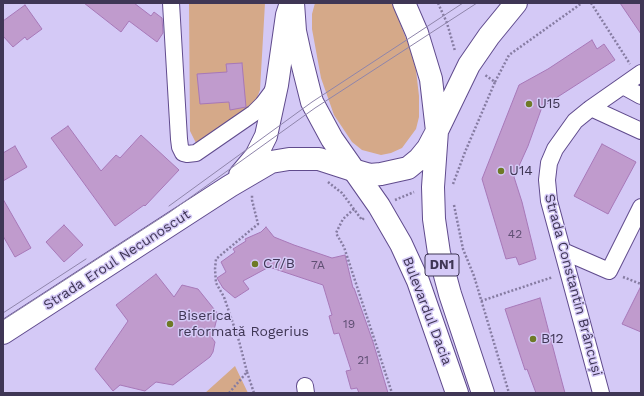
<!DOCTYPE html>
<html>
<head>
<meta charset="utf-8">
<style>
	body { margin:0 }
	#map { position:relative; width:644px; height:396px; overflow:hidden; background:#d4c9f6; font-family:"Work Sans",sans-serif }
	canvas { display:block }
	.frame { position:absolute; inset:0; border:4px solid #3f3655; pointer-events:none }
</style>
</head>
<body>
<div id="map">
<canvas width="644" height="396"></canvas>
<div class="frame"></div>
</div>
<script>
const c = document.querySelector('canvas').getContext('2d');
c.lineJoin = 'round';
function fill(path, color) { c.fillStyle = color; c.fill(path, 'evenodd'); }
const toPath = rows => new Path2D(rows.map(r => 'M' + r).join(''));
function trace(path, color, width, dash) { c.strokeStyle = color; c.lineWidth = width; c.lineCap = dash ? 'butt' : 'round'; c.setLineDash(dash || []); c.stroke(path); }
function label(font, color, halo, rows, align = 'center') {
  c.font = font + ' "Work Sans",sans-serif'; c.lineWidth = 3; c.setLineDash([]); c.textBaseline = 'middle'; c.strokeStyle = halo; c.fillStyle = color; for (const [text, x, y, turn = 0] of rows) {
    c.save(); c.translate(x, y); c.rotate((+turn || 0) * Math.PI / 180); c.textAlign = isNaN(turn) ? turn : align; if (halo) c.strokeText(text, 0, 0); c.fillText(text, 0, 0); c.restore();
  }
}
const green = toPath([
	[189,3,265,3,260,90,255,103,204,141,196,143,190,131],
	[315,3,392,3,409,46,416,70,419,96,419,117,416,129,402,148,391,153,381,155,362,150,352,142,334,115,321,78,312,29,312,14],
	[235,366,248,393,205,393]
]);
const building = toPath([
	[84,3,134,3,151,16,154,12,162,18,163,33,157,42,129,21,121,32,84,3],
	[620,3,641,3,641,34,620,3],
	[25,5,42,29,27,40,25,37,13,47,3,36,3,21,25,5],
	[592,40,597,49,604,44,615,60,542,107,528,146,514,177,522,202,536,259,519,265,516,257,506,259,482,179,519,85,548,69,592,40],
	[242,63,246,107,230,110,229,102,200,104,197,74,227,72,226,64,242,63],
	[68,126,101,171,116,155,120,158,141,135,179,170,145,206,144,205,115,226,51,138,68,126],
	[602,144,636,162,608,214,574,196,602,144],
	[15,146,27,167,3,181,3,153,15,146],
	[3,199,31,248,15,257,3,236,3,199],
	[64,225,83,245,64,262,46,242,64,225],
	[266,227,274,237,294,245,332,258,345,255,353,288,354,288,373,342,388,393,359,393,357,388,351,389,346,371,351,370,339,333,334,334,329,316,332,315,323,285,269,267,243,281,249,289,235,298,223,288,217,278,226,272,221,262,235,252,233,249,246,241,245,239,261,232,266,227],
	[156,274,174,297,182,285,198,289,218,314,212,338,215,342,213,352,210,357,173,385,156,382,145,391,120,385,113,391,95,369,128,321,116,305,156,274],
	[641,286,641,332,622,324,641,286],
	[540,298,562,382,565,393,536,393,527,369,525,370,505,309,540,298]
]);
const path = toPath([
	[438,3,447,23,455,51],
	[591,3,630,64],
	[495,82,509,55,582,3],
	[328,182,342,193,362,220,365,217],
	[453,184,465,152,495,82,485,75],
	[395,200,414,192],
	[454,205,463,249,474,276,509,393],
	[354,209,343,219,336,233,344,247,392,393],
	[623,277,641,284],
	[481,301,553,277],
	[247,372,254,393],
	[229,393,247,372,239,341,224,297,216,283,215,269,216,259,258,224,252,200,252,194]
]);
const minor = toPath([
	[171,3,179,139,180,147,183,153,187,154,196,153,254,113,263,104,275,88],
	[623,86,641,96],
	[591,108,641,131],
	[563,251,609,271,641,207],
	[305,386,306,393],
	[601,393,549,201,547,180,549,163,555,149,575,121,591,108,641,73]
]);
const secondary = toPath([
	[240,175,256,156,266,136,277,85,287,15,291,3],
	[3,333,230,186,271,162,289,159,319,159,353,170]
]);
const primary = toPath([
	[293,3,295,31,300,54,312,102,332,139,379,206,401,244,418,281,457,393],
	[404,3,417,33,431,79,437,131,433,187,434,219,439,253,450,294,483,393],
	[353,170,370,175,381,174,408,168,419,159,428,148,437,131,469,65,489,36,516,3]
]);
const tram = toPath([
	[169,206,312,102,463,3],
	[3,313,86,259],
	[3,320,170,212,315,108,477,3]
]);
const markers = [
	[529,104,4,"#6e7a26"],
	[501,171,4,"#6e7a26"],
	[255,264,4,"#6e7a26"],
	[170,324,4,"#6e7a26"],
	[533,339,4,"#6e7a26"]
];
const numberNames = [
	["42",515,234],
	["7A",318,265],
	["19",349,324],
	["21",363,360]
];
const shields = [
	[442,265,34]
];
const shieldNames = [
	["DN1",442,265]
];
const poiNames = [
	["U15",537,104],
	["U14",509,171],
	["C7/B",263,264],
	["Biserica",178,316],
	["reformată Rogerius",178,332],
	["B12",541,339]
];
const streetNames = [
	["Strada Eroul Necunoscut",117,260,-33],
	["Strada Constantin Brâncuși",573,285,75],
	["Bulevardul Dacia",427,311,69]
];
fill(green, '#d5a989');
fill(building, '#c09bcd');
trace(building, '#a778b8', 1);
trace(minor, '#604b8d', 18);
trace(secondary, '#604b8d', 24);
trace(primary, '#604b8d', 24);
trace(path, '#867ca2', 2.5, [2, 2]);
trace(minor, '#fff', 16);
trace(secondary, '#fff', 22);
trace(primary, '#fff', 22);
trace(tram, '#8f85ab', 1);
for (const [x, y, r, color] of markers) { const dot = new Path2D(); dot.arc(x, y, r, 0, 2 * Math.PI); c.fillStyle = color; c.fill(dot); trace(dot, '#d4c9f6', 1.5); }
label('12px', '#5f4f73', null, numberNames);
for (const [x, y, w] of shields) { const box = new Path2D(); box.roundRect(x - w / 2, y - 11, w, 22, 3); c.fillStyle = '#d4c9f6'; c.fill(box); trace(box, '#3f3655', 1); }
label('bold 13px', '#3f3655', null, shieldNames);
label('14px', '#3f3655', '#d4c9f6', poiNames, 'left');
label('14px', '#3f3655', '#d4c9f6', streetNames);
</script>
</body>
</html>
